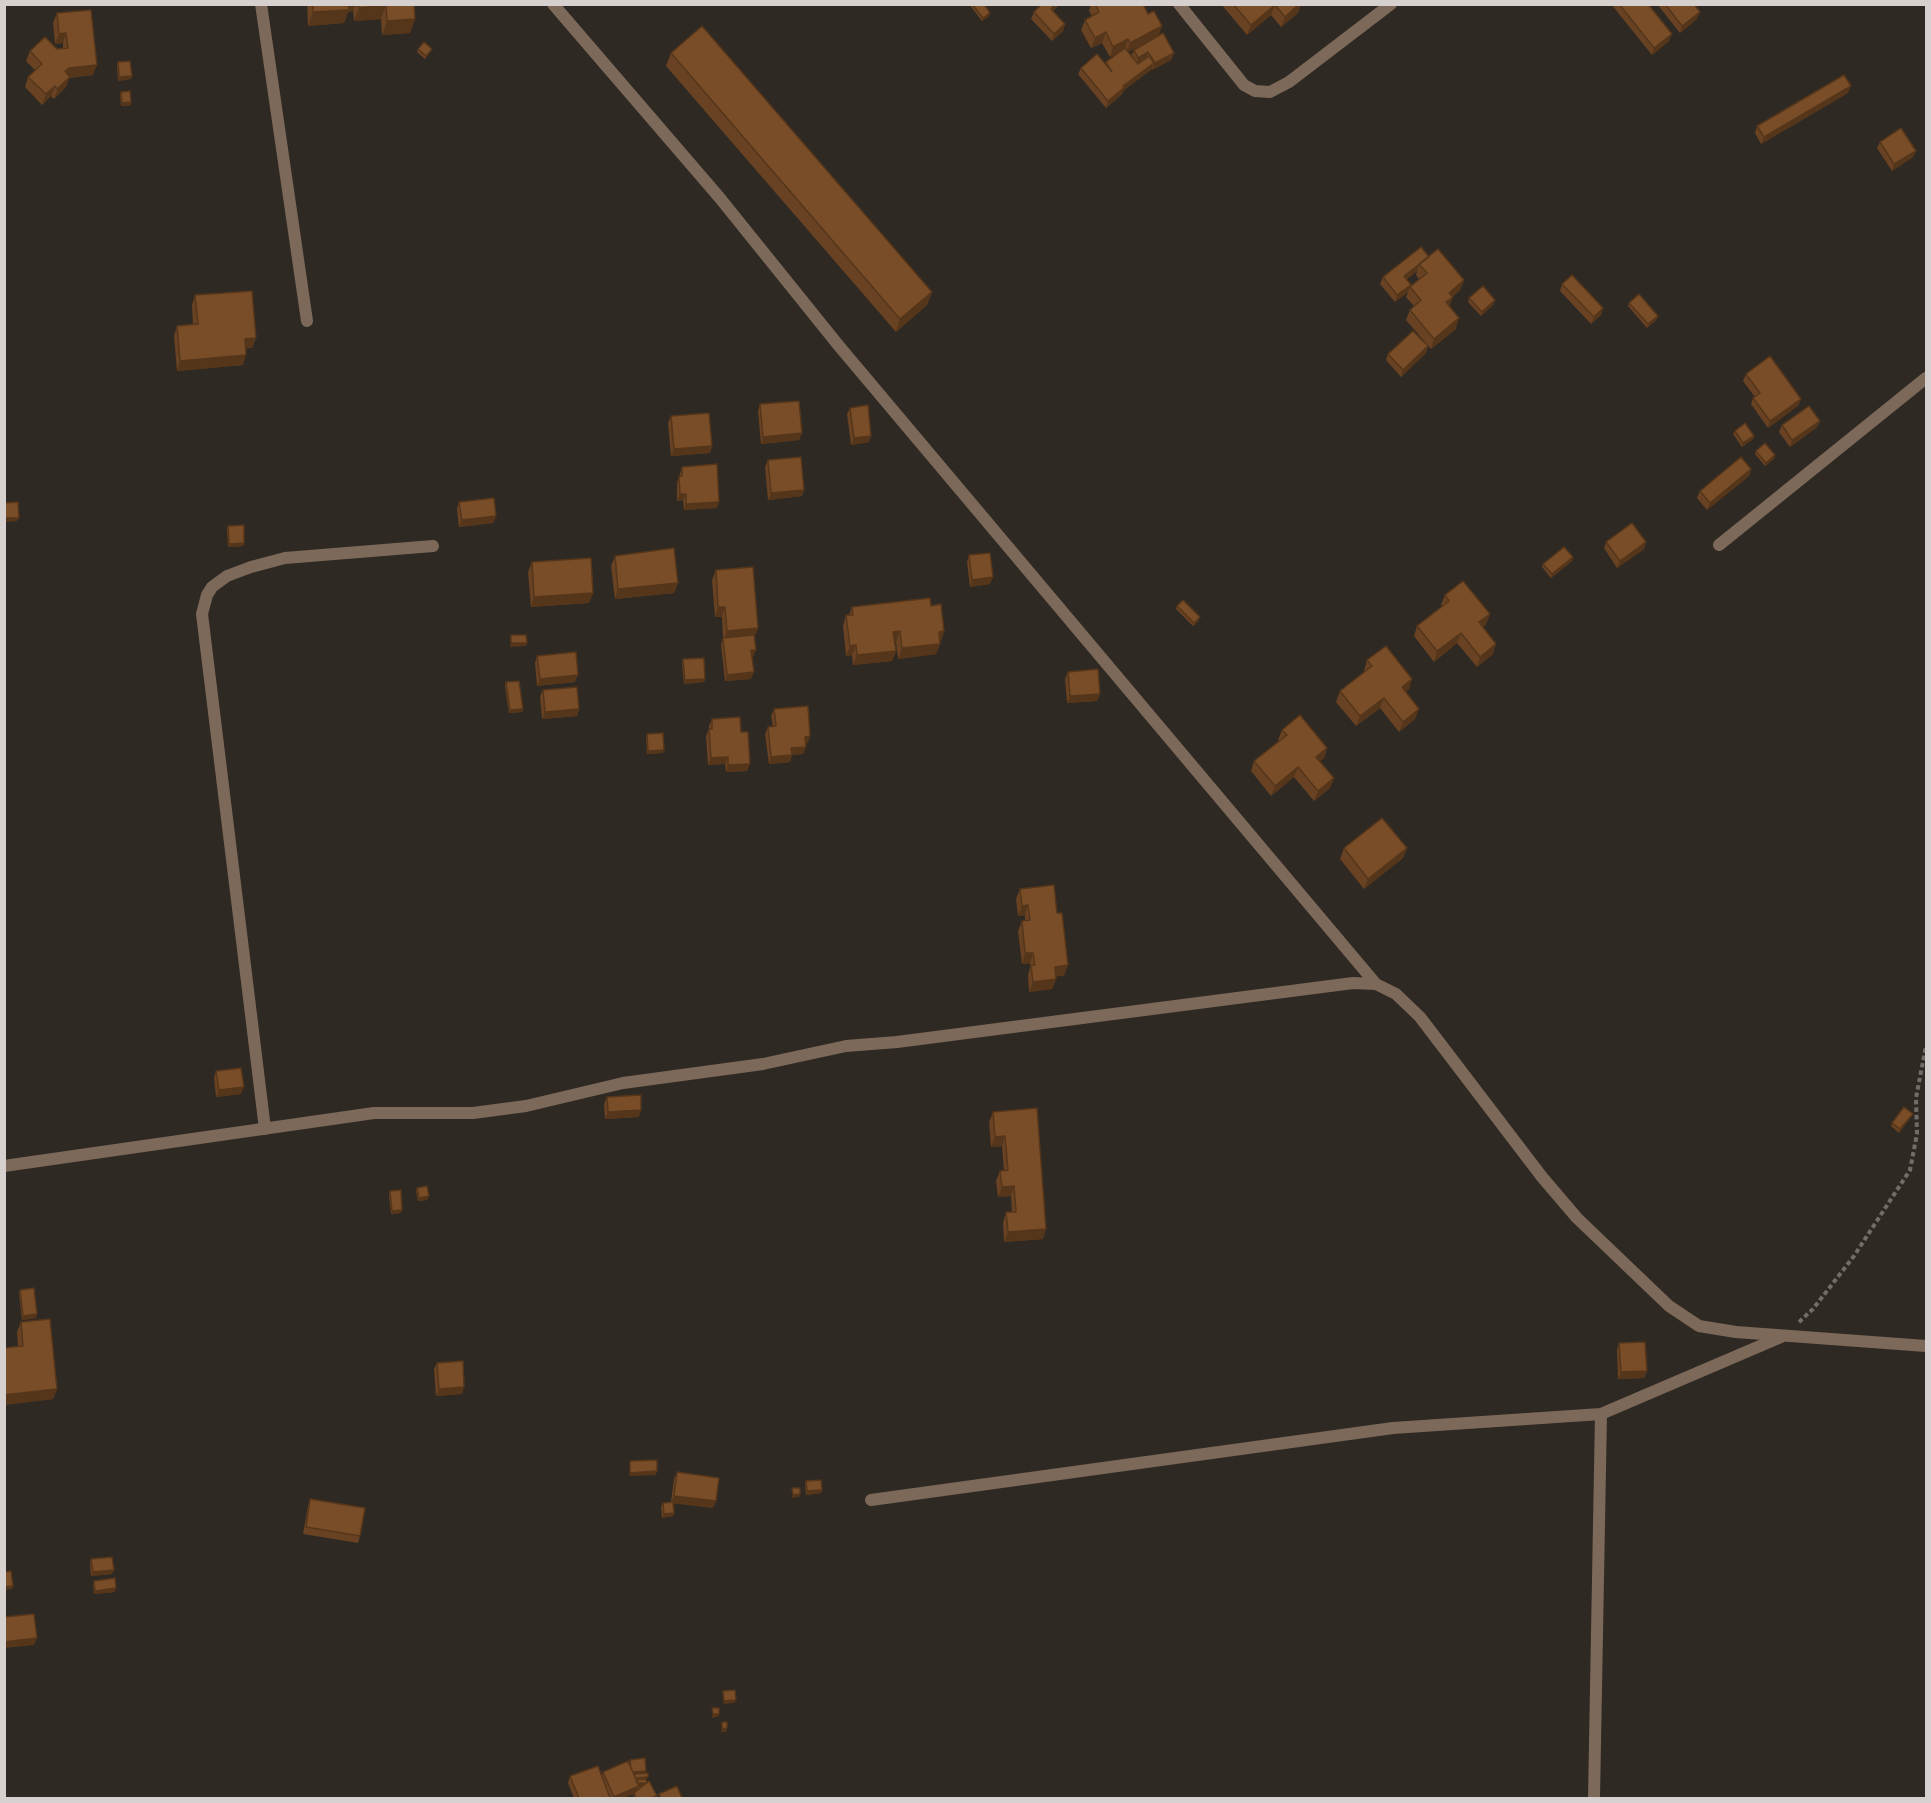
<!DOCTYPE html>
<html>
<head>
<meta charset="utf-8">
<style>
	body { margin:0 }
	#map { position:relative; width:1931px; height:1803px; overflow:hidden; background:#2f2923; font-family:"DM Sans",sans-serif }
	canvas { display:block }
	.frame { position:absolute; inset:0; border:6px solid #d6d1ce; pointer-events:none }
</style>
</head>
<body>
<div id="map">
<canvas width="1931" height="1803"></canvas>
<div class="frame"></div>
</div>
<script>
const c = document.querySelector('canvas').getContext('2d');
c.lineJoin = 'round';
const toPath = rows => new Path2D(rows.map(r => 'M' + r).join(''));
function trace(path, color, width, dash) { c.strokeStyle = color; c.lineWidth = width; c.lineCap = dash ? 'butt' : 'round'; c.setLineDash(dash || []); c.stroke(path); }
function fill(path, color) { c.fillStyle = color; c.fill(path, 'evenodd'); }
const path = toPath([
	[1799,1322,1813,1309,1854,1256,1910,1170,1917,1134,1916,1098,1926,1046]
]);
const street = toPath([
	[261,4,307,321],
	[553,4,719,197,839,346,1376,984],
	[1179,4,1244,85,1255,91,1270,92,1289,82,1391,4],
	[1719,545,1926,378],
	[265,1129,202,614,207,595,212,587,227,576,251,567,285,558,433,546],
	[4,1166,374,1113,473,1113,526,1106,623,1083,763,1064,846,1046,897,1042,1353,983,1376,984,1396,994,1420,1017,1542,1177,1577,1218,1669,1306,1699,1326,1736,1332,1926,1346],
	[871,1500,1393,1428,1601,1414,1781,1337],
	[1594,1798,1601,1414]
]);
const wall = toPath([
	[307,4,414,4,415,19,410,33,382,35,381,19,354,21,353,11,348,12,344,23,308,26],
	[969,4,984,4,989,16,982,21],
	[1042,4,1058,4,1057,7,1053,11,1065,24,1063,31,1052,41,1031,19,1034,12],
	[1091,4,1143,4,1148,14,1162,26,1158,36,1128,52,1131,56,1134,50,1174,53,1171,60,1152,70,1152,69,1124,90,1122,94,1106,108,1078,74,1081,68,1105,64,1106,62,1120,52,1110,57,1102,43,1091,48,1081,30,1085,20,1092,16,1089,11],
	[1221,4,1301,4,1298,13,1281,27,1271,15,1247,35],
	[1611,4,1648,4,1669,41,1652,55],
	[1657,4,1694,4,1697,19,1680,33],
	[57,13,93,75,69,78,66,87,54,99,51,96,42,105,25,87,28,77,35,70,26,61,30,51,63,48,63,43,55,44,53,23],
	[418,49,430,52,425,59,417,52],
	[671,53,932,292,927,305,896,332,666,66],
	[118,62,132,76,131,79,118,81,117,66],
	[121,92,131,102,130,106,121,106,120,95],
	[1848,93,1761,144,1755,133,1757,126],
	[1880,142,1916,151,1913,157,1892,171,1877,148],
	[1429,257,1464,280,1460,290,1452,297,1449,307,1456,329,1431,349,1406,320,1410,310,1414,306,1406,297,1408,292,1395,302,1380,284,1383,277],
	[1417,271,1416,275,1419,279,1410,286,1411,285,1407,279],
	[1562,284,1603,308,1601,315,1591,324,1560,291],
	[195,295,256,338,252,348,246,348,243,365,177,371,174,336,177,326,193,325,192,305],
	[1469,298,1495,300,1494,304,1481,316,1468,302],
	[1629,303,1657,319,1647,328,1628,306],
	[1428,346,1426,353,1401,377,1386,360,1388,354],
	[1746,374,1799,405,1768,428,1751,404,1753,398,1755,397,1743,381],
	[760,404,802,433,799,440,761,444,758,411],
	[850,408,869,442,851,445,847,414],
	[671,416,712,446,710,453,671,456,668,423],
	[1820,421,1817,427,1790,447,1779,432,1782,425],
	[1735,431,1754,436,1753,439,1742,447,1733,434],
	[1756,451,1775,455,1774,459,1765,466,1755,454],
	[768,460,804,490,802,496,768,500,765,467],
	[682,467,717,508,684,510,683,500,677,501,677,483],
	[1751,469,1749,476,1707,510,1697,498,1700,491],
	[459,502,496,516,493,523,459,527,457,509],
	[228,526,244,543,243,546,228,547,227,529],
	[1606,542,1646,542,1644,549,1617,568,1604,548],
	[969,555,990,584,970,587,967,562],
	[615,556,678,583,674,593,615,599,611,566],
	[1573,557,1572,561,1551,578,1542,567,1543,564],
	[532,562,593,593,589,603,531,607,528,572],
	[716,570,758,628,754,638,751,679,725,681,721,645,723,638,722,617,715,617,712,580],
	[1445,595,1490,614,1486,624,1483,627,1493,654,1477,667,1457,643,1434,662,1414,636,1417,626,1442,606,1441,605],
	[931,606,944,631,941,641,940,642,936,654,898,659,896,642,895,642,896,651,892,661,853,665,852,655,846,656,843,626,846,615,849,615,852,607],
	[1177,606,1199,620,1193,626,1176,609],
	[537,656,575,682,537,686,535,663],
	[683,659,705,679,704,682,684,684,682,663],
	[1367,660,1412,679,1409,689,1405,692,1415,719,1399,732,1380,708,1356,726,1336,702,1340,691,1365,672,1364,671],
	[1068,672,1100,694,1097,701,1067,703,1065,679],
	[506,682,523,709,522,712,509,713,505,686],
	[543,690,579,709,577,716,542,719,540,696],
	[774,709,808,743,806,743,803,754,792,755,790,762,769,764,765,734,768,727,773,727,771,716],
	[712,719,741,732,747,771,726,772,725,764,708,765,706,736,709,729,709,726],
	[1282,730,1327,748,1324,758,1320,761,1334,778,1330,788,1314,801,1294,777,1271,796,1251,771,1254,761,1279,741,1278,740],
	[647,734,663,753,647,754,646,738],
	[1344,848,1407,848,1403,858,1364,889,1340,859],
	[1020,889,1064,976,1056,976,1056,979,1052,989,1029,992,1028,975,1030,968,1030,963,1022,964,1018,931,1022,921,1025,921,1025,915,1018,916,1016,899],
	[216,1071,241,1094,216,1097,214,1078],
	[607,1097,639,1117,605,1119,604,1104],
	[1037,1108,1043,1239,1004,1242,1003,1223,1006,1212,1012,1212,1011,1196,998,1197,996,1181,1000,1171,1004,1171,1002,1146,991,1147,989,1122,993,1112],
	[1913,1114,1911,1117,1899,1133,1891,1126,1892,1123],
	[417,1188,429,1196,427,1200,418,1201,416,1191],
	[390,1191,401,1213,391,1214,389,1195],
	[20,1290,37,1314,36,1318,22,1320,19,1293],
	[21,1322,57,1389,53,1399,4,1405,4,1348,18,1346,17,1332],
	[1619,1343,1647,1371,1644,1378,1618,1379,1617,1349],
	[437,1363,462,1394,436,1396,434,1369],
	[677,1472,716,1501,713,1508,673,1503,674,1513,673,1516,662,1518,661,1506,663,1503,671,1502,674,1479],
	[806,1481,822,1490,821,1493,806,1495,805,1484],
	[310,1499,360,1536,358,1543,303,1534,308,1506],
	[91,1559,114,1570,112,1574,91,1576,90,1563],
	[94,1581,115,1592,94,1594,93,1584],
	[630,1760,645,1773,647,1783,657,1796,656,1798,633,1798,633,1797,634,1794,623,1798,574,1798,568,1783,570,1776,602,1776,603,1772,629,1763]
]);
const shadedWall = toPath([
	[346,4,356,4,353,11,348,12,344,23,308,26,313,12],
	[1055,4,1058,4,1057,7,1048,16,1051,9],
	[1299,4,1301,4,1298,13,1281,27,1285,17],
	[386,5,381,19,354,21,359,8],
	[1275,5,1271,15,1247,35,1251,25],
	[1700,12,1697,19,1680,33,1682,26],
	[990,13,989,16,982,21,983,18],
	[415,19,410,33,382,35,387,21],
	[1065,24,1063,31,1052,41,1054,34],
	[1162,26,1158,36,1126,53,1130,43],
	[1106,32,1102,43,1091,48,1095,38],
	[66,33,63,43,55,44,59,34],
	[1672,34,1669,41,1652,55,1654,48],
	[1128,39,1125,49,1110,57,1113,47],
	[1148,52,1146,59,1136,65,1138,58],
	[1174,53,1171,60,1152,70,1155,63],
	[1154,63,1151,70,1124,90,1122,94,1106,108,1108,101,1123,86],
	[97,65,93,75,69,78,66,87,54,99,65,71,69,68],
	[132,76,131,79,118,81,119,77],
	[55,86,51,96,42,105,46,94],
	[1851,86,1848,93,1761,144,1764,137],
	[131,102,130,106,121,106,122,103],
	[1916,151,1913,157,1892,171,1894,164],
	[1419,264,1417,271,1402,283,1404,276],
	[1464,280,1460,290,1445,303,1449,293],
	[1411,285,1408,292,1395,302,1397,295],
	[932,292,927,305,896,332,900,319],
	[1453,297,1449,307,1446,302],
	[1495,300,1494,304,1481,316,1482,312],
	[1603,308,1601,315,1591,324,1594,317],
	[1658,316,1657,319,1647,328,1648,324],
	[1459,318,1456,329,1431,349,1434,339],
	[256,338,252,348,241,349,245,339],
	[1428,346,1426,353,1401,377,1403,370],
	[246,355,243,365,177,371,180,361],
	[1801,399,1799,405,1768,428,1770,421],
	[1820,421,1817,427,1790,447,1792,440],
	[802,433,799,440,761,444,763,437],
	[871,436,869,442,851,445,854,438],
	[1754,436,1753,439,1742,447,1743,443],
	[712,446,710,453,671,456,674,449],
	[1775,455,1774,459,1765,466,1766,463],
	[1751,469,1749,476,1707,510,1710,503],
	[804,490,802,496,768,500,771,493],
	[680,494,686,494,683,500,677,501],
	[719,502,717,508,684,510,686,504],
	[496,516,493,523,459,527,462,520],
	[4,518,19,518,17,521,4,522],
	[1646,542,1644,549,1617,568,1620,561],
	[244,543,243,546,228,547,229,544],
	[1573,557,1572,561,1551,578,1552,574],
	[993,577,990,584,970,587,972,580],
	[678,583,674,593,615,599,618,589],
	[593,593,589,603,531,607,534,597],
	[718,607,725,607,722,617,715,617],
	[1490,614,1486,624,1475,632,1479,622],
	[758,628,754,639,723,641,727,631],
	[900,631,896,642,890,642,893,632],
	[944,631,941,641,935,642,939,632],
	[1461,633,1457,643,1434,662,1437,651],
	[511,643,527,643,526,646,510,647],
	[940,644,936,654,898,659,902,648],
	[1496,644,1493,654,1477,667,1480,657],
	[856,645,852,655,846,656,850,646],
	[751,650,756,650,753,657,749,657],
	[896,651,892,661,853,665,857,655],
	[754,672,751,679,725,681,727,675],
	[578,675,575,682,537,686,540,679],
	[705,679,704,682,684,684,685,680],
	[1412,679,1409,689,1398,698,1402,687],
	[1100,694,1097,701,1067,703,1070,696],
	[1384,698,1380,708,1356,726,1360,716],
	[523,709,522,712,509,713,510,710],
	[579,709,577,716,542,719,545,712],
	[1419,709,1415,719,1399,732,1403,722],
	[810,736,808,743,803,744,805,737],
	[806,747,803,754,789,755,791,748],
	[1327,748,1324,758,1313,767,1316,757],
	[664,750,663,753,647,754,648,751],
	[792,755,790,762,769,764,771,757],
	[728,757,725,764,708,765,711,758],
	[750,764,747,771,726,772,728,765],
	[1298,767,1294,777,1271,796,1275,786],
	[1334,778,1330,788,1314,801,1318,791],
	[1407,848,1403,858,1364,889,1368,879],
	[1028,905,1025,915,1018,916,1022,906],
	[1025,953,1033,953,1030,963,1022,964],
	[1068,965,1064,976,1051,977,1055,967],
	[1056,979,1052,989,1029,992,1033,982],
	[244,1087,241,1094,216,1097,219,1090],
	[641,1110,639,1117,605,1119,608,1112],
	[1913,1114,1911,1117,1899,1133,1900,1129],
	[1005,1136,1002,1146,991,1147,995,1137],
	[1014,1186,1011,1196,998,1197,1002,1187],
	[429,1196,427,1200,418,1201,419,1198],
	[402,1210,401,1213,391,1214,392,1211],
	[1046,1229,1043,1239,1004,1242,1008,1232],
	[37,1314,36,1318,22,1320,23,1316],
	[1647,1371,1644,1378,1618,1379,1621,1372],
	[464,1387,462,1394,436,1396,439,1389],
	[57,1389,53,1399,4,1405,4,1395],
	[657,1471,656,1475,629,1476,630,1473],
	[822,1490,821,1493,806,1495,807,1491],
	[800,1494,799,1497,791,1498,793,1495],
	[674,1496,716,1501,713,1508,671,1503],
	[674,1513,673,1516,662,1518,664,1514],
	[114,1570,112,1574,91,1576,93,1572],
	[13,1586,12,1589,4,1590,4,1587],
	[116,1588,115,1592,94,1594,95,1591],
	[37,1638,34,1645,4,1648,4,1642],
	[736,1700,734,1703,723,1704,724,1701],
	[713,1714,719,1714,718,1717,711,1718],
	[727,1728,726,1732,721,1732,722,1729],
	[646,1771,645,1774,630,1775,631,1772],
	[636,1783,647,1783,645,1786,638,1787,636,1793,623,1798,613,1798,614,1797]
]);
const building = toPath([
	[313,4,348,4,349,10,313,12,313,4],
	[359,4,414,4,415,19,387,21,386,5,359,8,359,4],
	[972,4,984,4,990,13,983,18,972,4],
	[1042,4,1055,4,1051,9,1065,24,1054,34,1034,12,1042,4],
	[1095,4,1143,4,1148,14,1154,11,1162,26,1130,43,1128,39,1113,47,1106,32,1095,38,1085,20,1099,12,1095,4],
	[1233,4,1299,4,1285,17,1275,5,1251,25,1233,4],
	[1619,4,1648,4,1672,34,1654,48,1619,4],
	[1665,4,1694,4,1700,12,1682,26,1665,4],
	[91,10,97,65,69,68,65,71,70,77,57,89,55,86,46,94,28,77,42,64,30,51,45,37,57,49,68,48,66,33,59,34,57,13,91,10],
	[702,26,932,292,900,319,671,53,702,26],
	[1163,33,1174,53,1155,63,1148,52,1138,58,1134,50,1163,33],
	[424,42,432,49,426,56,418,49,424,42],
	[1125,48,1138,64,1149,56,1154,63,1123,86,1125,87,1108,101,1081,68,1097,54,1112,72,1106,62,1125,48],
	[130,61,132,76,119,77,118,62,130,61],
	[1844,75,1851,86,1764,137,1757,126,1844,75],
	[130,91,131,102,122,103,121,92,130,91],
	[1901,128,1916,151,1894,164,1880,142,1901,128],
	[1421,247,1429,257,1404,276,1411,285,1397,295,1383,277,1421,247],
	[1438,249,1464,280,1449,293,1453,297,1446,302,1459,318,1434,339,1410,310,1421,300,1410,287,1427,273,1419,264,1438,249],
	[1572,275,1603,308,1594,317,1562,284,1572,275],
	[1483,286,1495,300,1482,312,1469,298,1483,286],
	[252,291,256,338,245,339,246,355,180,361,177,326,198,324,195,295,252,291],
	[1639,294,1658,316,1648,324,1629,303,1639,294],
	[1413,331,1428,346,1403,370,1388,354,1413,331],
	[1770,356,1801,399,1770,421,1753,398,1760,393,1746,374,1770,356],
	[799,401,802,433,763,437,760,404,799,401],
	[868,405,871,436,854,438,850,408,868,405],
	[1809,406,1820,421,1792,440,1782,425,1809,406],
	[709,413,712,446,674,449,671,416,709,413],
	[1745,423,1754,436,1743,443,1735,431,1745,423],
	[1765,443,1775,455,1766,463,1756,451,1765,443],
	[801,457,804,490,771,493,768,460,801,457],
	[1741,457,1751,469,1710,503,1700,491,1741,457],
	[717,464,719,502,686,504,686,494,680,494,679,476,682,476,682,467,717,464],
	[494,498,496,516,462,520,459,502,494,498],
	[18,502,19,518,4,518,4,503,18,502],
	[1632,523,1646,542,1620,561,1606,542,1632,523],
	[244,525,244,543,229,544,228,526,244,525],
	[1564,547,1573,557,1552,574,1543,564,1564,547],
	[674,548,678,583,618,589,615,556,674,548],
	[990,553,993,577,972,580,969,555,990,553],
	[591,558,593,593,534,597,532,562,591,558],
	[753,567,758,628,727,631,725,607,718,607,716,570,753,567],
	[1463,581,1490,614,1479,622,1496,644,1480,657,1461,633,1437,651,1417,626,1449,601,1445,595,1463,581],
	[930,598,931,606,941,604,944,631,939,632,940,644,902,648,900,631,893,632,896,651,857,655,856,645,850,646,846,615,853,615,852,607,930,598],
	[1183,600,1200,617,1194,623,1177,606,1183,600],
	[511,635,526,635,527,643,511,643,511,635],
	[754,635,756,650,751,650,754,672,727,675,723,638,754,635],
	[1386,646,1412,679,1402,687,1419,709,1403,722,1384,698,1360,716,1340,691,1372,666,1367,660,1386,646],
	[576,652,578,675,540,679,537,656,576,652],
	[704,658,705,679,685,680,683,659,704,658],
	[1098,669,1100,694,1070,696,1068,672,1098,669],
	[519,681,523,709,510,710,506,682,519,681],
	[577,687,579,709,545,712,543,690,577,687],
	[808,706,810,736,805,737,806,747,791,748,792,755,771,757,768,727,776,726,774,709,808,706],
	[1300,715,1327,748,1316,757,1334,778,1318,791,1298,767,1275,786,1254,761,1287,735,1282,730,1300,715],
	[740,717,741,732,748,732,750,764,728,765,728,757,711,758,709,729,712,729,712,719,740,717],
	[663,733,664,750,648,751,647,734,663,733],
	[1382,818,1407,848,1368,879,1344,848,1382,818],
	[1054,885,1057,913,1062,913,1068,965,1055,967,1056,979,1033,982,1031,965,1035,965,1033,953,1025,953,1022,921,1030,920,1028,905,1022,906,1020,889,1054,885],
	[241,1068,244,1087,219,1090,216,1071,241,1068],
	[641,1095,641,1110,608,1112,607,1097,641,1095],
	[1904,1107,1913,1114,1900,1129,1892,1123,1904,1107],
	[1037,1108,1046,1229,1008,1232,1006,1212,1016,1212,1014,1186,1002,1187,1000,1171,1008,1170,1005,1136,995,1137,993,1112,1037,1108],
	[427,1186,429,1196,419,1198,417,1188,427,1186],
	[401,1190,402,1210,392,1211,390,1191,401,1190],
	[34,1288,37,1314,23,1316,20,1290,34,1288],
	[50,1319,57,1389,4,1395,4,1348,23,1346,21,1322,50,1319],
	[1645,1342,1647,1371,1621,1372,1619,1343,1645,1342],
	[463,1361,464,1387,439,1389,437,1363,463,1361],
	[657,1460,657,1471,630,1473,630,1461,657,1460],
	[677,1472,719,1478,716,1501,674,1496,677,1472],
	[821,1480,822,1490,807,1491,806,1481,821,1480],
	[792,1488,800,1488,800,1494,793,1495,792,1488],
	[310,1499,365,1508,360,1536,306,1527,310,1499],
	[673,1502,674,1513,664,1514,663,1503,673,1502],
	[112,1557,114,1570,93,1572,91,1559,112,1557],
	[11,1571,13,1586,4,1587,4,1572,11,1571],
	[115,1578,116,1588,95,1591,94,1581,115,1578],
	[34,1614,37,1638,4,1642,4,1617,34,1614],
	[735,1690,736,1700,724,1701,723,1691,735,1690],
	[712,1708,719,1708,719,1714,713,1714,712,1708],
	[722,1722,727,1722,727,1728,722,1729,722,1722],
	[645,1758,646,1771,633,1772,631,1768,630,1760,645,1758],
	[628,1761,639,1786,614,1797,603,1772,628,1761],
	[598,1766,610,1798,579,1798,570,1776,598,1766],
	[648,1773,648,1777,635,1778,635,1776,634,1774,648,1773],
	[646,1779,647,1783,637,1783,636,1780,646,1779],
	[649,1781,657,1796,650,1798,636,1798,634,1793,649,1781],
	[677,1786,682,1798,661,1798,659,1794,677,1786]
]);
trace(path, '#736d69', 4, [4.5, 3]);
trace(street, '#7d6959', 12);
fill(wall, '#684222');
fill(shadedWall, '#55361b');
fill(building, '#794d27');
trace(building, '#55361b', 1.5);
</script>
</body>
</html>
